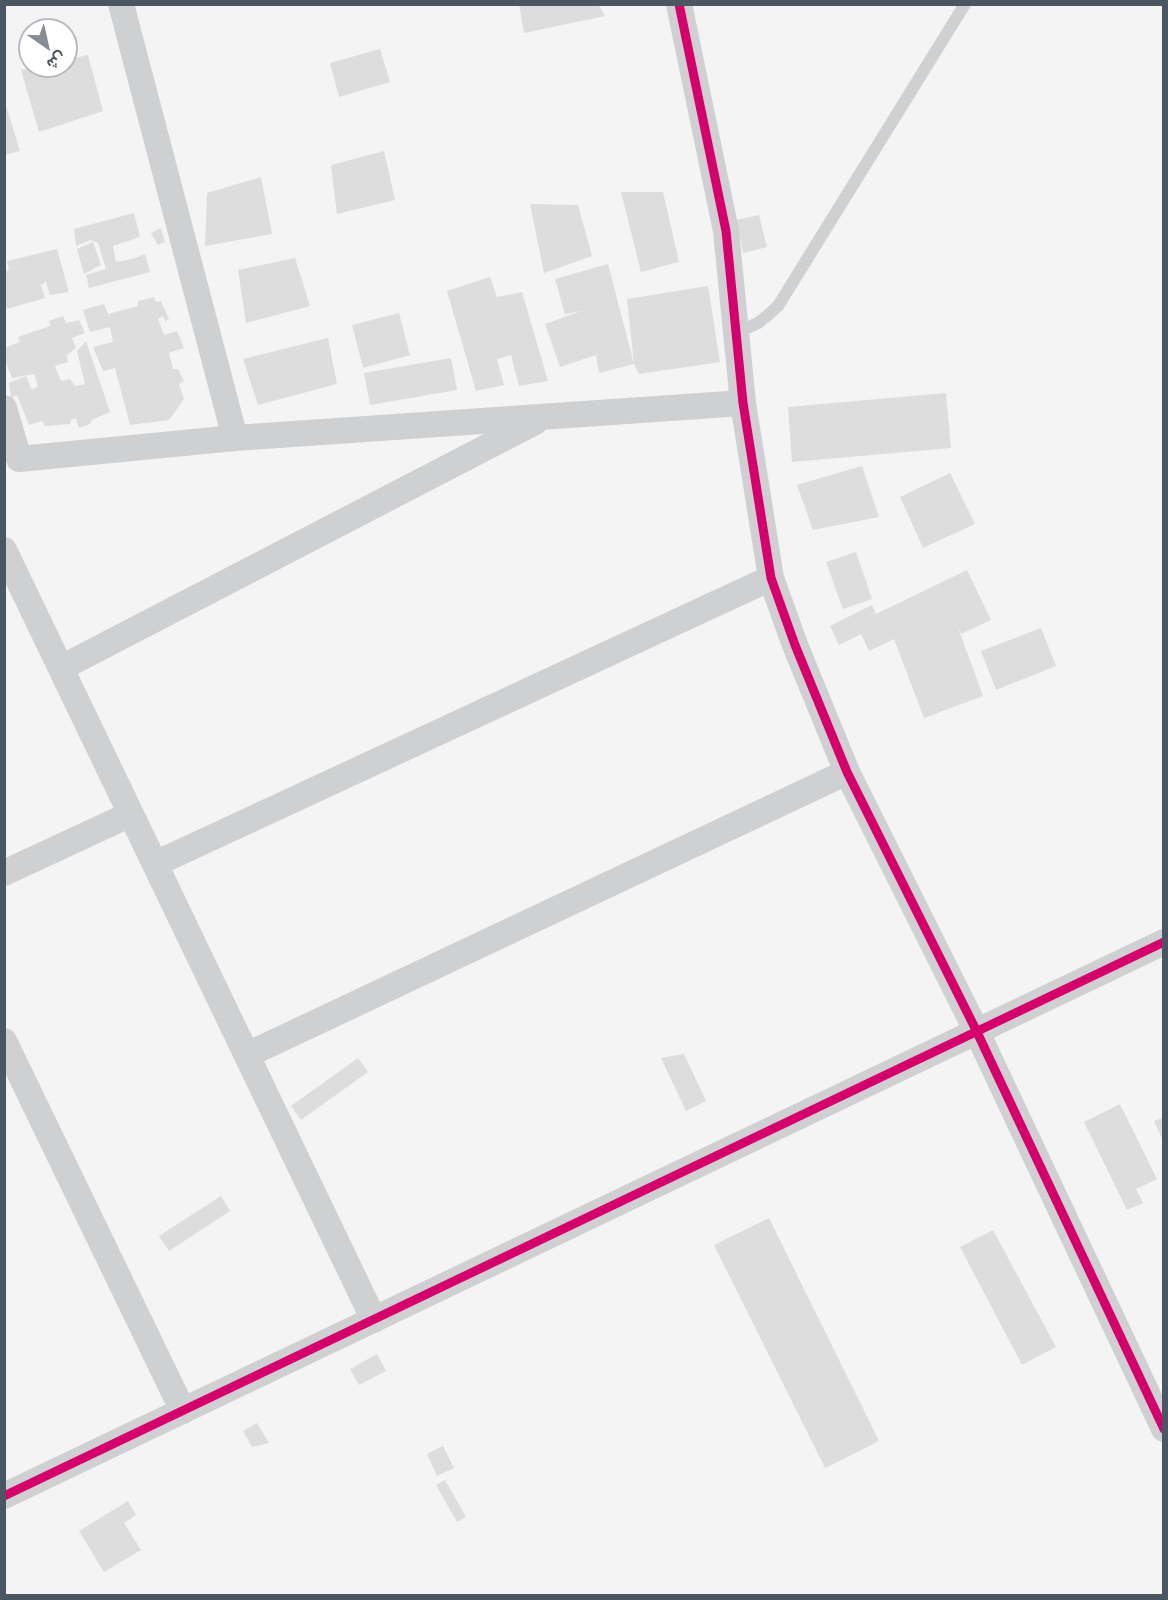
<!DOCTYPE html>
<html>
<head>
<meta charset="utf-8">
<style>
	body { margin:0 }
	#map { position:relative; width:1168px; height:1600px; overflow:hidden; background:#f4f4f4; font-family:Lato,Vazirmatn,sans-serif }
	canvas { display:block }
	.frame { position:absolute; inset:0; border:6px solid #4a5661; pointer-events:none }
	.north { position:absolute; left:18px; top:18px; width:60px; height:60px; box-sizing:border-box; background:#fff; border:2px solid #b7bbc0; border-radius:50%; rotate:146deg; font-size:16px; font-weight:700; line-height:24px; text-align:center; color:#4a5661 }
	.north::after { content:''; display:block; margin:auto; width:21px; height:27px; background:#868d94; clip-path:polygon(50% 0,100% 100%,50% 72%,0 100%) }
</style>
</head>
<body>
<div id="map">
<canvas width="1168" height="1600"></canvas>
<div class="frame"></div>
<div class="north">ش</div>
</div>
<script>
const c = document.querySelector('canvas').getContext('2d');
c.lineJoin = 'round';
function fill(path, color) { c.fillStyle = color; c.fill(path, 'evenodd'); }
const toPath = rows => new Path2D(rows.map(r => 'M' + r).join(''));
function trace(path, color, width, dash) { c.strokeStyle = color; c.lineWidth = width; c.lineCap = dash ? 'butt' : 'round'; c.setLineDash(dash || []); c.stroke(path); }
const building = toPath([
	[519,4,598,4,605,16,524,33],
	[380,49,390,82,339,97,330,63],
	[88,55,103,111,39,132,21,70,39,66,66,66,66,60],
	[4,99,20,151,4,155],
	[384,151,395,200,337,214,331,165],
	[261,177,272,234,205,246,207,193],
	[621,192,663,192,679,262,641,272],
	[530,204,578,205,592,256,544,273],
	[134,213,140,237,113,246,116,262,132,259,145,254,150,272,89,288,86,275,106,269,98,243,90,240,76,246,74,229],
	[759,215,767,247,743,253,736,220],
	[161,228,165,242,158,245,151,233],
	[93,242,101,265,84,274,77,249],
	[57,249,69,292,50,295,46,282,41,285,45,298,7,309,4,301,4,271,9,270,7,261],
	[295,258,310,306,246,323,238,270],
	[608,264,634,364,599,373,596,355,560,367,545,324,581,311,565,314,555,279],
	[490,277,497,297,522,292,548,381,519,386,511,355,497,359,504,385,476,391,447,291],
	[708,286,720,362,639,374,634,364,627,299],
	[154,297,156,302,161,301,169,319,165,321,163,316,158,319,164,335,177,331,184,348,169,353,173,369,178,369,184,381,179,384,184,399,169,420,130,425,115,368,103,371,93,347,113,342,110,327,90,332,83,310,104,304,108,314,138,306,138,301],
	[399,313,410,355,363,368,352,325],
	[63,316,66,323,79,320,85,333,72,338,76,348,67,355,68,362,55,366,61,381,70,379,75,386,85,384,77,351,86,341,110,412,92,420,90,424,79,428,76,418,71,420,70,424,45,426,42,421,29,425,17,395,11,398,9,383,26,376,32,390,38,386,34,374,12,378,4,358,4,348,20,342,18,337,50,326,49,321],
	[328,338,337,384,258,405,243,359],
	[451,358,457,390,370,405,364,373],
	[946,393,951,448,792,462,788,407],
	[862,466,879,517,813,530,797,485],
	[950,473,975,524,923,548,900,497],
	[856,552,872,599,843,609,826,562],
	[967,570,991,620,961,634,957,625,983,696,924,718,894,639,869,651,861,634,839,645,830,626,872,605,876,614],
	[1041,628,1056,666,996,690,981,651],
	[684,1054,706,1101,686,1111,661,1058],
	[358,1058,368,1072,301,1120,291,1106],
	[1120,1104,1157,1179,1136,1189,1143,1203,1127,1210,1084,1122],
	[1164,1117,1164,1143,1154,1121],
	[221,1196,230,1211,169,1251,159,1236],
	[769,1218,879,1441,825,1468,714,1245],
	[993,1230,1056,1347,1022,1365,960,1247],
	[377,1354,386,1371,359,1385,350,1369],
	[257,1423,269,1443,252,1447,243,1431],
	[443,1446,454,1468,437,1476,427,1454],
	[445,1480,466,1517,457,1522,436,1485],
	[128,1501,136,1515,124,1523,141,1550,104,1572,79,1531]
]);
const lane = toPath([
	[736,333,758,323,768,315,778,306,965,4]
]);
const street = toPath([
	[121,4,235,438],
	[679,4,726,231,743,403,771,578,795,645,847,772,976,1030,1164,1429],
	[4,408,19,459,235,438,743,403],
	[4,550,374,1320],
	[61,668,535,422],
	[155,864,771,578],
	[4,873,131,814],
	[4,1041,183,1411],
	[247,1055,847,772],
	[4,1496,1164,942]
]);
const cycleway = toPath([
	[679,4,726,231,743,403,771,578,795,645,847,772,976,1030,1164,1429],
	[4,1496,1164,942]
]);
fill(building, '#ddddde');
trace(lane, '#ced0d2', 12);
trace(street, '#ced0d2', 26);
trace(cycleway, '#d6006c', 9);
</script>
</body>
</html>
